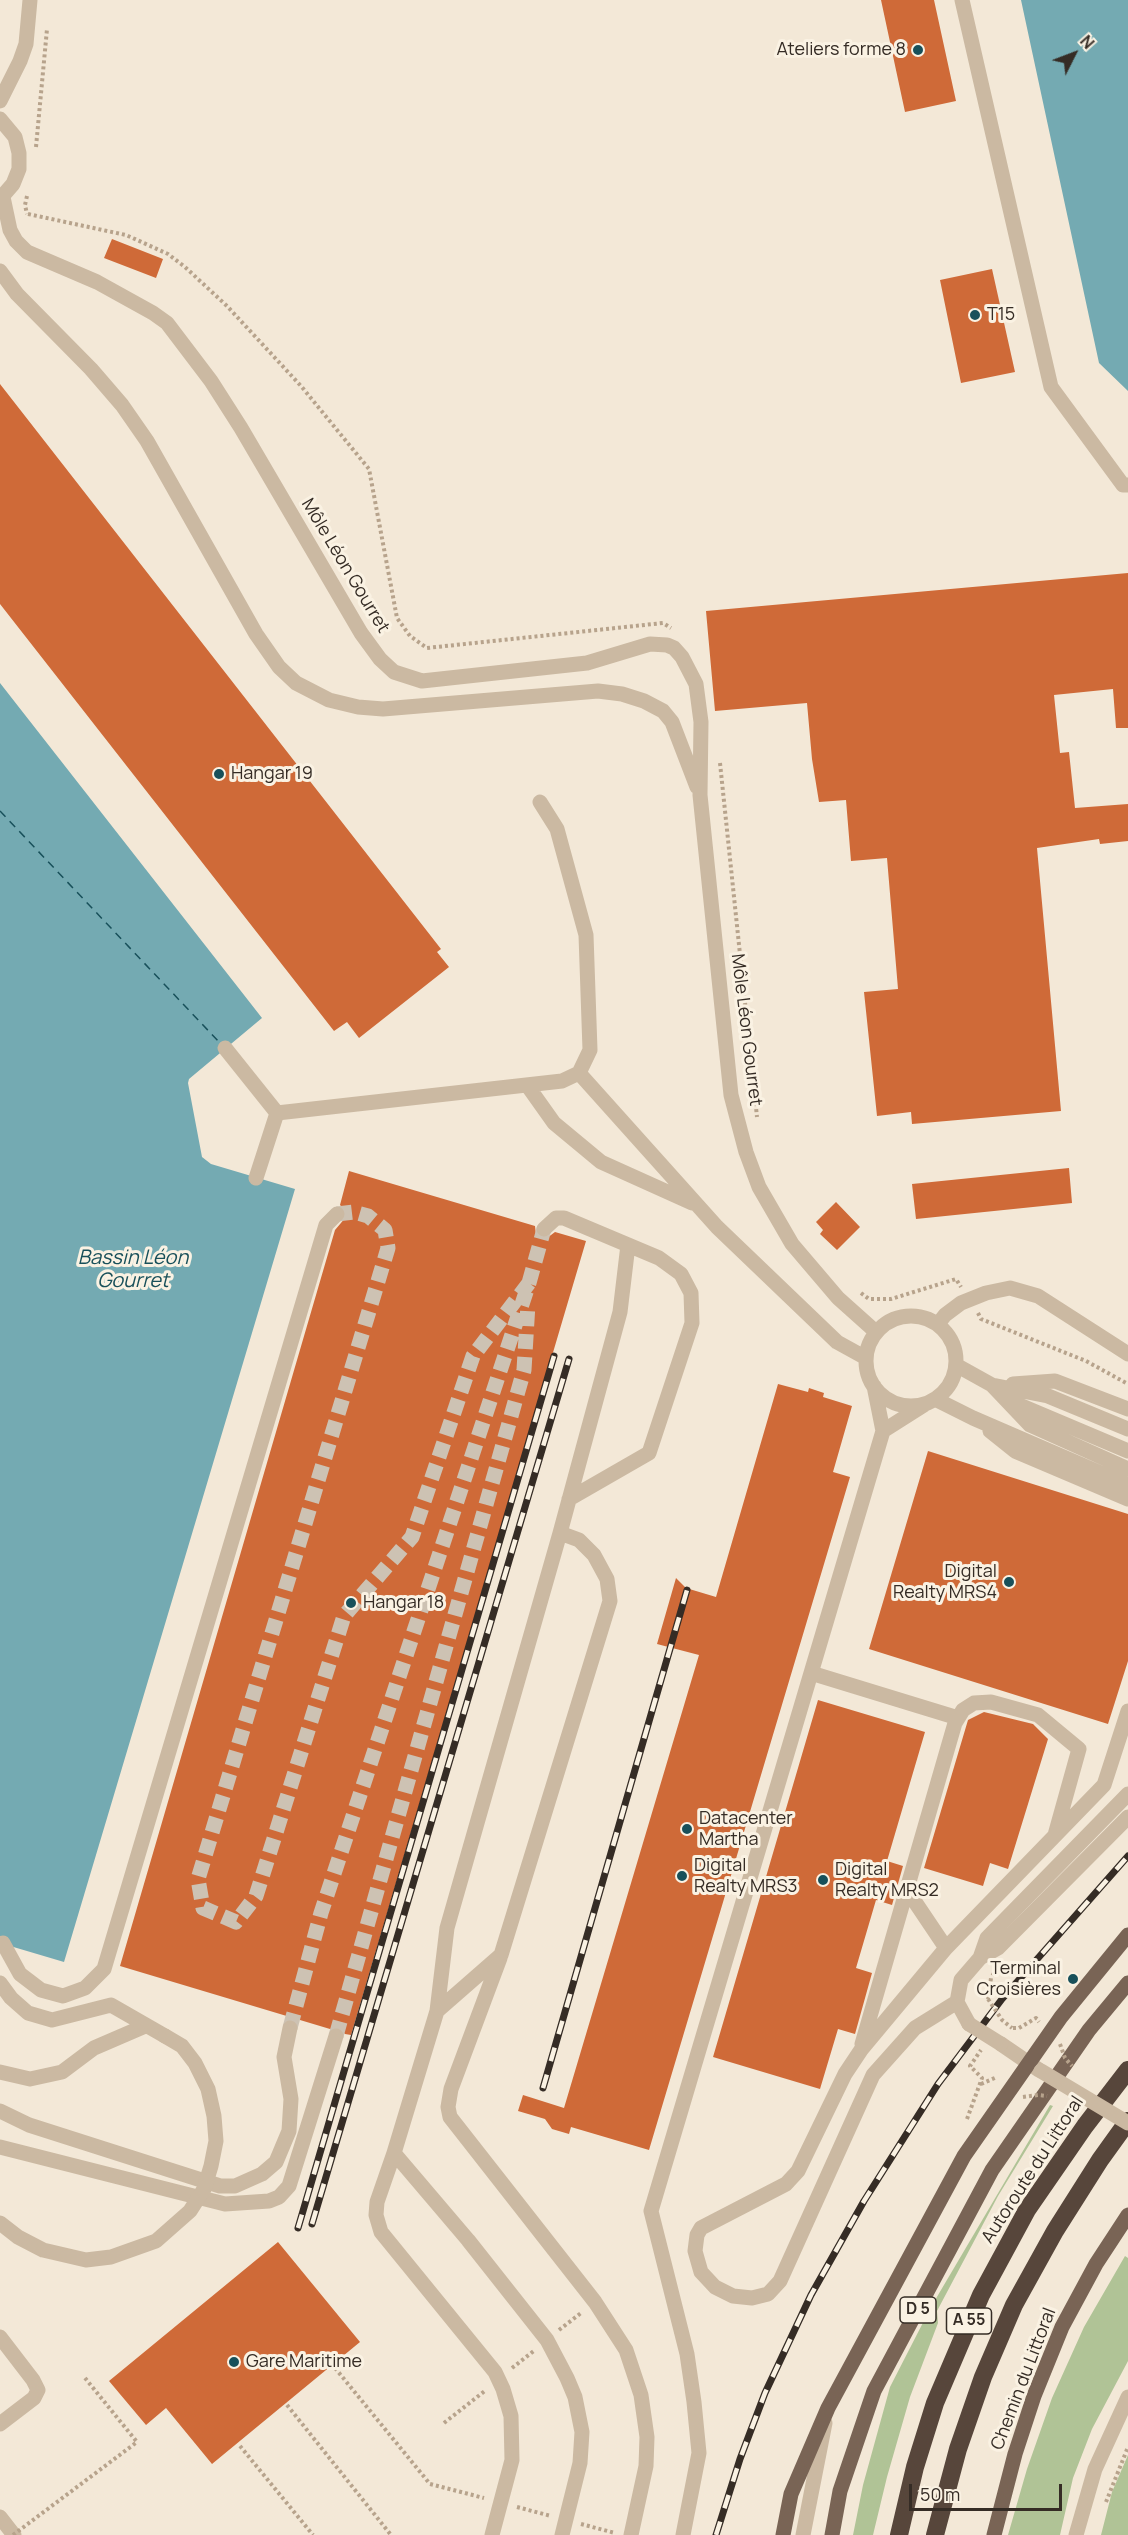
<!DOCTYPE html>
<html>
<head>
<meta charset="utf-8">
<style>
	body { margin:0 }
	#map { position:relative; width:1128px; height:2535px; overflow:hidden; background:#f3e8d7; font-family:Manrope,sans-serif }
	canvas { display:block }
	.north { position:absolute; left:1044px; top:24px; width:60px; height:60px; -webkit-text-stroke:4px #faf2e3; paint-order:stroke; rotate:48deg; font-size:16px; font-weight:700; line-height:24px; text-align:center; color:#352c25 }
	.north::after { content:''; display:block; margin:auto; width:21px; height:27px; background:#352c25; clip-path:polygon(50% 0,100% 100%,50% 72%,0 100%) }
	.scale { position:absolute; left:909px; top:2484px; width:153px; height:27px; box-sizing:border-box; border:3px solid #352c25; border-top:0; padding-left:8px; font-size:18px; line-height:21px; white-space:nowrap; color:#352c25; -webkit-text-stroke:4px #faf2e3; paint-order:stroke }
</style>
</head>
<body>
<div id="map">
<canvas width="1128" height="2535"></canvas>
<div class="north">N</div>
<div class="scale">50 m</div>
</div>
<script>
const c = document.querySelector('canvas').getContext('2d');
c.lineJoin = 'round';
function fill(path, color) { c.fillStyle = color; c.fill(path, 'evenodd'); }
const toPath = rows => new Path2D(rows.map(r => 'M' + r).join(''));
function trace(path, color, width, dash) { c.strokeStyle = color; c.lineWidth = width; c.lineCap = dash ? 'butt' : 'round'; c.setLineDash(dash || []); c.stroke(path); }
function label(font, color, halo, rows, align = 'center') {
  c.font = font + ' Manrope,sans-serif'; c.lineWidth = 6; c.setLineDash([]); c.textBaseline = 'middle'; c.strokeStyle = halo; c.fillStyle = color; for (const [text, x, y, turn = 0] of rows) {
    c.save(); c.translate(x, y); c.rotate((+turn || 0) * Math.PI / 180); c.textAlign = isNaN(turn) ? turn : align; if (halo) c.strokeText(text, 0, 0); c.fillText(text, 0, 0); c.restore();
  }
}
const green = toPath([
	[1050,2105,1053,2106,998,2196,937,2311,938,2323,910,2397,887,2477,873,2535,853,2535,863,2485,890,2387,931,2307],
	[1125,2256,1128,2258,1128,2361,1092,2429,1073,2478,1060,2535,1008,2535,1027,2469,1052,2398,1084,2327],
	[1128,2455,1128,2535,1101,2535,1112,2492]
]);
const water = toPath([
	[1021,0,1128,0,1128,391,1099,363],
	[0,683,262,1018,189,1079,188,1083,202,1157,211,1164,295,1189,64,1962,0,1943]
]);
const ferry = toPath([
	[0,811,220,1043]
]);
const building = toPath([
	[881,0,934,0,956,101,905,112],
	[112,239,163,259,156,278,104,258],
	[992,269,1015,372,961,383,940,280],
	[0,384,441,949,437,952,449,967,359,1038,347,1022,334,1031,0,604],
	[1128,573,1128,728,1116,728,1113,689,1054,695,1060,753,1069,752,1075,808,1128,804,1128,841,1100,844,1099,839,1037,848,1061,1111,912,1124,911,1112,877,1116,864,992,898,989,887,858,851,861,846,800,819,802,812,759,807,703,715,711,706,611],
	[1069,1168,1072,1203,916,1219,912,1184],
	[349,1171,535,1226,536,1235,542,1238,547,1238,555,1232,586,1241,351,2035,345,2034,338,2027,330,2029,120,1966,335,1230,346,1217,346,1211,340,1205],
	[836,1202,860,1227,837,1250,820,1234,823,1230,816,1222],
	[778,1384,808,1392,809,1388,824,1393,823,1397,852,1406,833,1472,850,1477,649,2150,571,2127,569,2134,552,2129,545,2119,518,2111,523,2095,564,2108,699,1655,657,1644,676,1578,686,1588,716,1597],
	[928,1451,1128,1514,1128,1661,1108,1724,869,1649],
	[818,1700,925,1732,887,1861,903,1866,892,1905,876,1900,856,1968,872,1973,855,2034,838,2029,820,2089,713,2057],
	[984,1712,1033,1724,1048,1739,1008,1869,990,1863,983,1886,924,1868,968,1720],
	[278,2242,360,2342,212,2464,166,2408,146,2425,109,2381]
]);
const minorTunnel = toPath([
	[337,1214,354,1212,368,1216,385,1230,388,1248,198,1879,203,1908,236,1922,256,1896,344,1616,412,1537,473,1356,529,1283],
	[290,2028,321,1913,529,1283,544,1229],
	[336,2036,524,1370,528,1304]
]);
const path = toPath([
	[36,147,47,29],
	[27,196,25,205,27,214],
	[28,214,126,235,168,254,185,267,227,306,301,386,369,469,397,618,410,636,427,648,663,623,671,628],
	[720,763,757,1117],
	[861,1293,869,1299,891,1299,956,1279,961,1287],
	[978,1313,981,1319,1086,1361,1128,1384],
	[988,1999,991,1978,997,1968],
	[1013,2028,1019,2028,1036,2018,1039,2022],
	[981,2084,997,2077],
	[967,2119,982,2078,970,2066,981,2050],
	[559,2330,581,2313],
	[335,2368,430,2484,484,2498],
	[512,2368,535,2350],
	[85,2378,137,2442],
	[287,2405,391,2535],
	[444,2423,486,2390],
	[240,2446,313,2535],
	[1106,2502,1128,2447],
	[517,2507,551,2516],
	[581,2524,615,2533]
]);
const minor = toPath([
	[962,0,1051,387,1123,485,1128,485],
	[0,101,20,61,26,44,30,0],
	[0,119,15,137,19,153,19,169,13,184,0,199],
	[3,197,10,230,16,241,27,252,97,282,153,313,167,323,211,381,241,428,361,633,380,659,394,672,422,681,587,663,650,644,667,645,674,648,682,657,696,684,701,722,700,795,731,1095,746,1152,759,1187,792,1244,838,1298,876,1332],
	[0,271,17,294,91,369,122,405,147,441,256,634,279,667,296,683,329,700,358,707,383,709,598,691,622,694,644,701,663,711,672,722,697,787],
	[225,1048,277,1113,562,1081,579,1073,590,1050,586,935,557,829,540,802],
	[579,1073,717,1227,837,1342,866,1358],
	[527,1085,554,1123,601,1162,692,1203],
	[256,1178,277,1113],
	[544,1229,556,1218,564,1218,659,1258,681,1274,691,1293,692,1323,649,1453,569,1499],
	'866 1361a45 45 0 1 1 90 0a45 45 0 1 1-90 0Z',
	[938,1324,945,1315,961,1303,986,1293,1010,1288,1038,1296,1128,1354],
	[956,1365,992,1385,1030,1425,1128,1469],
	[1013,1384,1055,1381,1128,1409],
	[992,1385,1048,1396,1128,1429],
	[935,1399,973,1418,1128,1485],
	[1012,1402,1128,1451],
	[883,1431,924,1405],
	[990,1431,1015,1451,1128,1499],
	[560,1533,579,1540,594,1555,607,1579,610,1601,501,1955,437,2011,394,2153,468,2240,547,2340,567,2378,575,2397,582,2432,580,2463,562,2535],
	[811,1673,958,1718],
	[907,1890,946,1948],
	[3,1943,20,1974,41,1990,63,1996,85,1988,104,1969,326,1225,337,1214],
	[500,1958,451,2089,448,2107,450,2117,595,2302,626,2350,641,2395,647,2437,646,2466,631,2535],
	[980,1958,998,1948,1128,1817],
	[0,1983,11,1998,28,2013,52,2020,111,2005,165,2036],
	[957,2002,915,2028,873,2075,780,2281,768,2294,752,2298,733,2296,715,2287,701,2272,695,2251,697,2235,701,2228,786,2184,798,2171,845,2074,861,2050,946,1948,1104,1785,1128,1711],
	[437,2011,447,1928,560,1533,620,1312,628,1245],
	[969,2024,957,2002,961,1980,980,1958,987,1938,1128,1794],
	[862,2044,955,1723,963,1710,974,1703,991,1702,1038,1715,1079,1749,1055,1835],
	[1001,2044,1039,2070],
	[0,2072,30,2079,62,2072,94,2048,145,2026],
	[0,2111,29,2125,220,2186,235,2186,262,2174,276,2162,289,2131,291,2099,284,2057,290,2028],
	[0,2147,225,2204,269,2201,279,2197,289,2186,336,2036],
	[394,2153,377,2202,376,2215,381,2232,495,2372,503,2389,511,2416,512,2460,492,2535],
	[0,2337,33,2380,38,2390,34,2398,0,2424],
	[0,2517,14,2535],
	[683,2535,699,2453,694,2402,687,2354,651,2211,883,1431,874,1386],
	[803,2535,825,2423],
	[1076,2535,1095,2469,1128,2397]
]);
const major = toPath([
	[783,2535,791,2494,828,2408,964,2156,1061,2017,1128,1935],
	[832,2535,840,2491,874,2391,992,2170,1089,2030,1128,1983],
	[994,2535,1015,2454,1034,2396,1062,2327,1096,2264,1128,2215]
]);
const highway = toPath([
	[899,2535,915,2467,935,2403,981,2295,1027,2210,1085,2126,1128,2070],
	[935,2535,958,2449,983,2377,1014,2305,1055,2231,1100,2160,1128,2121]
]);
const rail = toPath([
	[543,2088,687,1590],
	[312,2224,569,1359],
	[298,2228,554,1356],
	[716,2535,740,2459,765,2393,811,2295,864,2201,938,2084,1002,1999,1128,1856]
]);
const pathBridge = toPath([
	[988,1999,1002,2020,1012,2028],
	[1060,2044,1065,2058,1072,2066],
	[1023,2097,1038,2095,1047,2096],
	[13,2535,137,2442]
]);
const minorBridge = toPath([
	[969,2024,1001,2044],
	[1041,2071,1128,2123],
	[0,2223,18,2237,43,2250,86,2260,111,2257,156,2241,190,2211,204,2189,211,2166,216,2141,214,2116,208,2089,195,2063,182,2046,165,2036]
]);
const markers = [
	[918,50,6,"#18505a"],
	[975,315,6,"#18505a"],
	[219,774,6,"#18505a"],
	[1009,1582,6,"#18505a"],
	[351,1603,6,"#18505a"],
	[687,1829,6,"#18505a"],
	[682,1876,6,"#18505a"],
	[823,1880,6,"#18505a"],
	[1073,1979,6,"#18505a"],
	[234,2362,6,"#18505a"]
];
const shields = [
	[918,2310,36],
	[969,2321,45]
];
const shieldNames = [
	["D 5",918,2310],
	["A 55",969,2321]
];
const poiNames = [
	["Ateliers forme 8",906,50,"right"],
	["T15",987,315],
	["Hangar 19",231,774],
	["Digital",997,1572,"right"],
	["Realty MRS4",997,1593,"right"],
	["Hangar 18",363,1603],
	["Datacenter",699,1819],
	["Martha",699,1840],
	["Digital",694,1866],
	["Realty MRS3",694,1887],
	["Digital",835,1870],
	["Realty MRS2",835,1891],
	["Terminal",1061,1969,"right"],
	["Croisières",1061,1990,"right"],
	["Gare Maritime",246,2362]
];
const streetNames = [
	["Môle Léon Gourret",345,566,59],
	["Môle Léon Gourret",746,1030,83],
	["Autoroute du Littoral",1033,2170,-57],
	["Chemin du Littoral",1024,2379,-69]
];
const waterNames = [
	["Bassin Léon",133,1258],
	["Gourret",133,1281]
];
fill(green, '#b0c396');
fill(water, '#74aab2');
trace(ferry, '#18505a', 1.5, [8, 6]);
fill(building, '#cf6a38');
trace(minorTunnel, '#cdc2b3', 15, [15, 8]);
trace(path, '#b7a38c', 4, [3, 3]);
trace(minor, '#cbb9a2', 15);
trace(major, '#796455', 15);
trace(highway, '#57463b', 18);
trace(rail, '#352c25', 7);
trace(rail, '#faf2e3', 4.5, [14]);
trace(pathBridge, '#b7a38c', 4, [3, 3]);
trace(minorBridge, '#cbb9a2', 15);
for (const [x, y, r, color] of markers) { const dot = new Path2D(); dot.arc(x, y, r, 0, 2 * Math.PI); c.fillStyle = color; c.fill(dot); trace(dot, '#faf2e3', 2); }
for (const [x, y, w] of shields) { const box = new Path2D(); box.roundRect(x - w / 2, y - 13, w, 26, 4.5); c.fillStyle = '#faf2e3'; c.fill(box); trace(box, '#352c25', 1.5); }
label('bold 16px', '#352c25', null, shieldNames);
label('18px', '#352c25', '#faf2e3', poiNames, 'left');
label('18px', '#352c25', '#faf2e3', streetNames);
label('italic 20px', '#18505a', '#faf2e3', waterNames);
</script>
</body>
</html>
